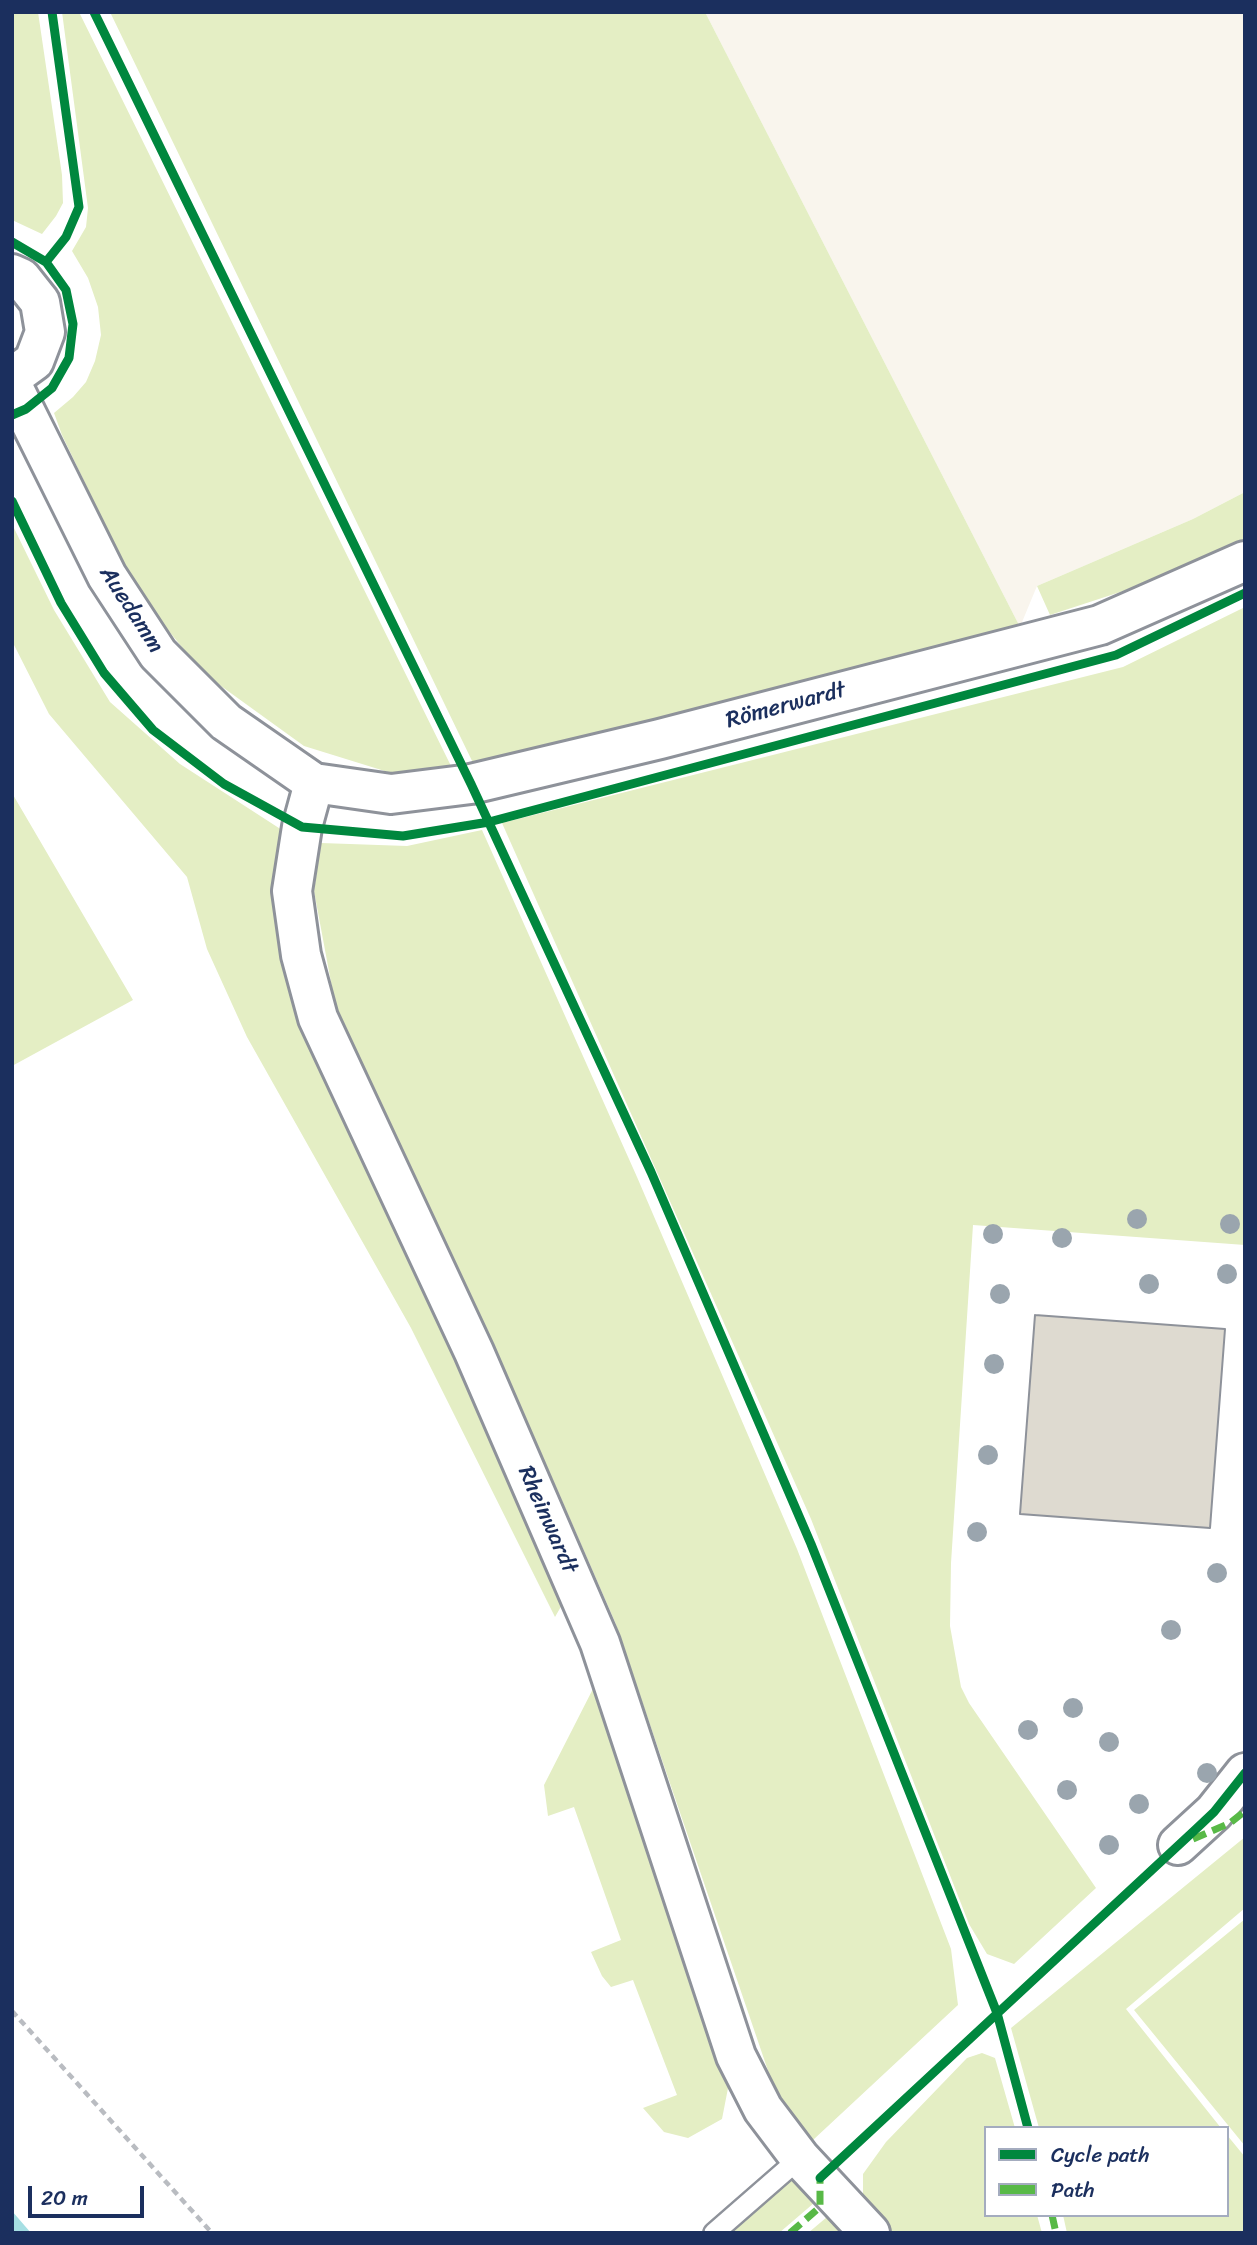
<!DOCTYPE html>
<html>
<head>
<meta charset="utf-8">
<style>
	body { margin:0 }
	#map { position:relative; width:1257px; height:2245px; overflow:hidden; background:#fff; font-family:Sriracha,sans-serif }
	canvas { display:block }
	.frame { position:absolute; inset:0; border:14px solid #1b2f5e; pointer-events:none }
	.legend { position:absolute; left:984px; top:2126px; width:245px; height:91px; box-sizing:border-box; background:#fff; border:2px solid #a4acbf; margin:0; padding:9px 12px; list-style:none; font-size:21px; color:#1b2f5e }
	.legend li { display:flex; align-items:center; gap:14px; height:35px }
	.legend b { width:35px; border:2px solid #a4acbf }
	.scale { position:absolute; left:28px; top:2186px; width:116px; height:32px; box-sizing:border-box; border:4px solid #1b2f5e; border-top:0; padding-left:9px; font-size:21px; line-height:24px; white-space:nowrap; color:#1b2f5e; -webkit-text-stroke:5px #fff; paint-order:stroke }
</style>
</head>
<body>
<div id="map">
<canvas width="1257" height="2245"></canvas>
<div class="frame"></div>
<ul class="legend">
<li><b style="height:9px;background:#00873e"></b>Cycle path</li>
<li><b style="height:9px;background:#58b947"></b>Path</li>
</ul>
<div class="scale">20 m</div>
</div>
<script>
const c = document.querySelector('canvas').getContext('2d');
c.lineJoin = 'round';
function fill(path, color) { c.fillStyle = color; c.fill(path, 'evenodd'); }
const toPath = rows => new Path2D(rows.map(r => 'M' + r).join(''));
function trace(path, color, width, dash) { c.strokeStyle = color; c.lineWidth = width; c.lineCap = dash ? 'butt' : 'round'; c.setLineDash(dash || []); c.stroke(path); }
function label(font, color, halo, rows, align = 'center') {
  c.font = font + ' Sriracha,sans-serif'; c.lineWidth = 5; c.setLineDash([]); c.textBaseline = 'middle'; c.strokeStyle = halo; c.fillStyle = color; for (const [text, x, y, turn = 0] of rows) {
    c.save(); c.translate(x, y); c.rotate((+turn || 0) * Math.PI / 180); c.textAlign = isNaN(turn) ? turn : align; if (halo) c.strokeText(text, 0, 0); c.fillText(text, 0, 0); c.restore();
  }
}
const built = toPath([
	[705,12,1245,12,1245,492,1193,519,1037,586,1020,627]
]);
const green = toPath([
	[12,12,38,12,62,175,63,203,56,216,42,234,12,220],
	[62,12,79,12,453,770,404,777,304,746,203,673,137,592,62,435,54,413,73,397,86,382,95,361,101,335,98,307,88,278,72,251,86,227,88,208],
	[110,12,705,12,1020,627,474,765],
	[1245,492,1245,539,1160,579,1050,615,1037,586,1193,519],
	[12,524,54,610,110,702,180,764,282,830,278,870,567,1596,555,1617,411,1328,247,1037,207,949,187,877,49,714,12,641],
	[1245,607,1245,1245,973,1225,951,1563,950,1626,961,1687,969,1703,1096,1888,1014,1964,987,1954,969,1924,811,1519,502,823,1123,667],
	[12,793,133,1000,12,1066],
	[482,830,637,1177,797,1549,951,1949,958,2005,813,2140,778,2100,615,1622,493,1343,336,1009,314,891,321,843,407,846],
	[599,1677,729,2083,722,2119,688,2138,664,2132,643,2108,677,2095,633,1980,611,1987,602,1976,591,1952,621,1940,574,1807,548,1816,544,1785],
	[1245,1837,1245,1908,1126,2009,1221,2128,1039,2128,1011,2028],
	[1245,1919,1245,2146,1134,2010],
	[982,2053,995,2058,1015,2128,986,2128,986,2215,1037,2215,1042,2233,890,2233,863,2198,863,2174,886,2142,967,2058],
	[1227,2135,1245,2157,1245,2233,1067,2233,1063,2215,1227,2215],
	[792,2179,814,2203,779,2233,727,2233],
	[827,2217,841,2233,808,2233]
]);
const water = toPath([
	[12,2211,31,2233,12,2233]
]);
const building = toPath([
	[1035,1315,1225,1329,1210,1528,1020,1514,1035,1315]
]);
const path = toPath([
	[12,2011,212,2233]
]);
const service = toPath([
	[714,2233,800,2158]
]);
const minor = toPath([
	[12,385,107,576,158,654,226,722,314,783,391,794,471,784,660,739,1100,625,1245,561],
	[314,783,302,827,292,891,301,955,318,1018,474,1352,600,1643,736,2056,763,2109,800,2158,870,2233],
	[1178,1845,1214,1812,1245,1773]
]);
const tertiary = toPath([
	[12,274,21,278,40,302,45,332,34,361,12,377]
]);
const quiet = toPath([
	[1193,1839,1230,1823,1245,1811],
	[1052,2215,1056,2233],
	[790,2233,820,2207,820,2178,823,2175]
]);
const cycleway = toPath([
	[94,12,471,784,651,1172,811,1544,997,2013,1028,2128],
	[12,242,46,262,66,290,73,324,69,358,52,388,26,409,12,415],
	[46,262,66,237,79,207,52,12],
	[12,501,61,603,104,673,153,730,224,784,302,827,403,836,489,822,1116,655,1245,593],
	[820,2178,1196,1829,1214,1812,1245,1773]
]);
const trees = [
	[1137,1219],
	[1230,1224],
	[993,1234],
	[1062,1238],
	[1227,1274],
	[1149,1284],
	[1000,1294],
	[994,1364],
	[988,1455],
	[977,1532],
	[1217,1573],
	[1171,1630],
	[1073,1708],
	[1028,1730],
	[1109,1742],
	[1207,1773],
	[1067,1790],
	[1139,1804],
	[1109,1845]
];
const streetNames = [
	["Auedamm",131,610,57],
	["Römerwardt",786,706,-15],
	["Rheinwardt",547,1520,66]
];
fill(built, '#f9f5ed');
fill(green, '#e4eec4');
fill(water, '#a6dfe3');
fill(building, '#dedad0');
trace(building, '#8e929a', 2);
trace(service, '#8e929a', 24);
trace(minor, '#8e929a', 44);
trace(tertiary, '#8e929a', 44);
trace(path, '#b9bcc1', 4.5, [7, 5]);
trace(service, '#fff', 19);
trace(minor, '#fff', 38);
trace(tertiary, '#fff', 38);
trace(quiet, '#58b947', 7, [14, 7]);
trace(cycleway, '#00873e', 9);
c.fillStyle = '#9aa5ae';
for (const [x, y] of trees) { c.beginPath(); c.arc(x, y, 10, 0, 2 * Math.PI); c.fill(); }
label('23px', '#1b2f5e', '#fff', streetNames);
</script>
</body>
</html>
